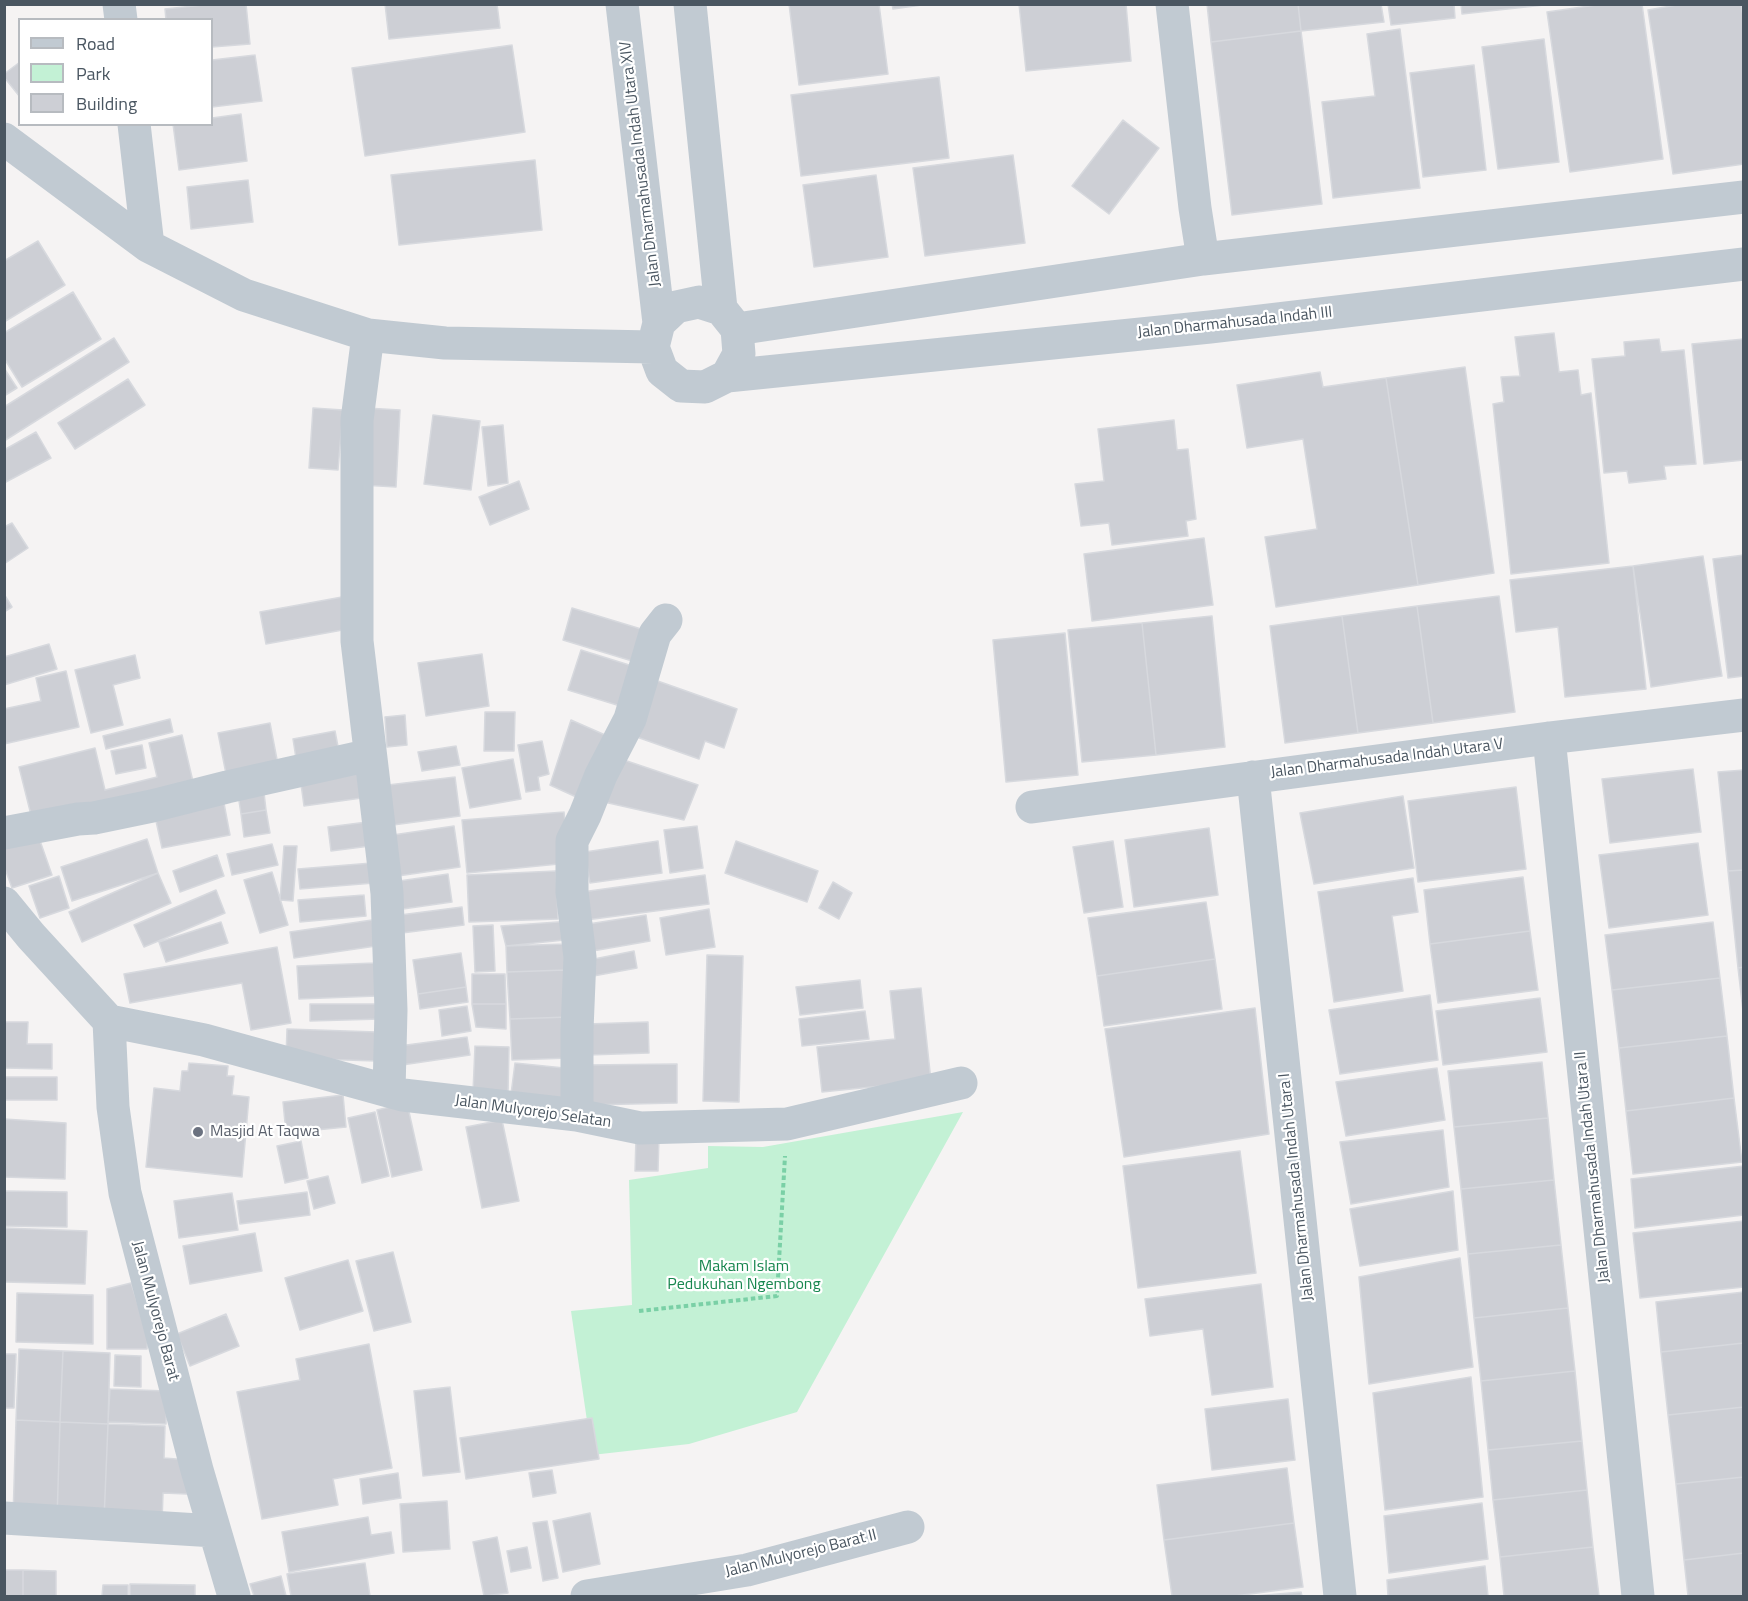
<!DOCTYPE html>
<html>
<head>
<meta charset="utf-8">
<style>
	body { margin:0 }
	#map { position:relative; width:1748px; height:1601px; overflow:hidden; background:#f5f3f3; font-family:"Titillium Web",sans-serif }
	canvas { display:block }
	.frame { position:absolute; inset:0; border:6px solid #4a5661; pointer-events:none }
	.legend { position:absolute; left:18px; top:18px; width:195px; height:108px; box-sizing:border-box; background:#fff; border:2px solid #b7bbc0; margin:0; padding:8px 10px; list-style:none; font-size:18px; color:#4a5661 }
	.legend li { display:flex; align-items:center; gap:12px; height:30px }
	.legend b { width:30px; border:2px solid #b7bbc0 }
</style>
</head>
<body>
<div id="map">
<canvas width="1748" height="1601"></canvas>
<div class="frame"></div>
<ul class="legend">
<li><b style="height:8px;background:#c1cad2"></b>Road</li>
<li><b style="height:16px;background:#c3f1d5"></b>Park</li>
<li><b style="height:16px;background:#cdcfd5"></b>Building</li>
</ul>
</div>
<script>
const c = document.querySelector('canvas').getContext('2d');
c.lineJoin = 'round';
function fill(path, color) { c.fillStyle = color; c.fill(path, 'evenodd'); }
const toPath = rows => new Path2D(rows.map(r => 'M' + r).join(''));
function trace(path, color, width, dash) { c.strokeStyle = color; c.lineWidth = width; c.lineCap = dash ? 'butt' : 'round'; c.setLineDash(dash || []); c.stroke(path); }
function label(font, color, halo, rows, align = 'center') {
  c.font = font + ' "Titillium Web",sans-serif'; c.lineWidth = 4.5; c.setLineDash([]); c.textBaseline = 'middle'; c.strokeStyle = halo; c.fillStyle = color; for (const [text, x, y, turn = 0] of rows) {
    c.save(); c.translate(x, y); c.rotate((+turn || 0) * Math.PI / 180); c.textAlign = isNaN(turn) ? turn : align; if (halo) c.strokeText(text, 0, 0); c.fillText(text, 0, 0); c.restore();
  }
}
const green = toPath([
	[963,1112,797,1412,689,1444,592,1455,571,1311,632,1305,629,1180,708,1168,708,1146,763,1147]
]);
const building = toPath([
	[212,4,246,4,250,44,212,47,212,20,166,20,165,9,212,4],
	[385,4,497,4,500,28,389,39,385,4],
	[789,4,879,4,888,74,799,85,789,4],
	[892,4,929,4,893,9,892,4],
	[1019,4,1126,4,1131,61,1026,71,1019,4],
	[1207,4,1298,4,1301,31,1211,42,1207,4],
	[1298,4,1381,4,1384,22,1301,31,1298,4],
	[1388,4,1454,4,1455,18,1391,25,1388,4],
	[1461,4,1553,4,1462,14,1461,4],
	[1603,4,1642,4,1663,159,1570,172,1547,12,1603,4],
	[1682,4,1741,4,1744,21,1744,164,1673,174,1648,10,1682,4],
	[1400,29,1420,188,1333,198,1322,102,1375,96,1367,34,1400,29],
	[1301,31,1322,204,1232,215,1211,42,1301,31],
	[1544,39,1559,162,1498,169,1482,47,1544,39],
	[512,45,525,132,365,156,352,68,512,45],
	[255,55,262,101,212,107,212,60,255,55],
	[20,62,20,97,4,77,4,74,20,62],
	[1474,65,1486,170,1423,177,1410,73,1474,65],
	[939,77,949,158,801,176,791,95,939,77],
	[241,114,247,161,179,170,173,124,212,124,212,118,241,114],
	[1123,120,1159,148,1109,214,1072,186,1123,120],
	[1013,155,1025,243,925,256,913,168,1013,155],
	[535,160,542,230,399,245,391,175,535,160],
	[876,175,888,257,814,267,803,185,876,175],
	[248,180,253,222,191,229,187,187,248,180],
	[38,241,65,285,4,322,4,261,38,241],
	[73,292,101,339,22,387,4,358,4,333,73,292],
	[1554,333,1559,372,1578,370,1581,395,1591,393,1609,563,1511,574,1493,404,1504,402,1501,377,1520,376,1515,337,1554,333],
	[114,338,129,362,4,441,4,407,114,338],
	[1659,339,1661,352,1684,350,1696,464,1664,466,1666,479,1629,483,1627,471,1604,473,1592,359,1625,356,1624,342,1659,339],
	[1744,339,1744,460,1704,464,1692,344,1744,339],
	[1465,367,1494,573,1418,585,1386,378,1465,367],
	[4,368,17,388,4,396,4,368],
	[1320,372,1323,387,1386,378,1418,585,1276,607,1265,537,1317,529,1303,439,1247,448,1237,385,1320,372],
	[128,379,145,405,75,449,58,423,128,379],
	[313,408,343,410,338,470,309,468,313,408],
	[366,408,400,410,396,487,362,485,366,408],
	[433,415,480,421,471,490,424,484,433,415],
	[1174,420,1177,450,1188,449,1196,519,1186,521,1188,536,1112,545,1109,523,1081,526,1075,484,1104,481,1098,429,1174,420],
	[503,425,508,483,488,486,482,427,503,425],
	[36,432,51,458,4,483,4,450,36,432],
	[519,481,529,509,490,525,479,497,519,481],
	[12,523,28,548,4,564,4,527,12,523],
	[1204,538,1213,605,1092,621,1084,554,1204,538],
	[1744,555,1744,676,1728,678,1713,559,1744,555],
	[1703,556,1722,676,1651,687,1633,566,1703,556],
	[1633,566,1646,689,1565,697,1558,627,1516,632,1510,580,1633,566],
	[4,594,12,607,4,612,4,594],
	[1499,596,1515,712,1433,723,1417,606,1499,596],
	[342,597,348,629,266,644,260,612,342,597],
	[1417,606,1433,723,1358,733,1342,616,1417,606],
	[572,608,651,632,642,664,563,640,572,608],
	[1212,616,1225,747,1156,755,1142,623,1212,616],
	[1342,616,1358,733,1285,743,1270,626,1342,616],
	[1142,623,1156,755,1082,762,1068,630,1142,623],
	[1065,633,1078,775,1006,782,993,640,1065,633],
	[49,644,57,669,4,685,4,657,49,644],
	[581,650,642,669,630,709,568,690,581,650],
	[482,654,489,706,426,716,418,663,482,654],
	[135,655,140,678,113,685,123,725,91,733,75,670,135,655],
	[66,671,79,727,4,744,4,709,41,701,36,678,66,671],
	[652,679,737,709,724,748,705,741,699,759,634,736,652,679],
	[485,712,515,712,514,751,484,751,485,712],
	[405,715,407,745,387,747,385,717,405,715],
	[170,719,173,732,106,749,103,736,170,719],
	[571,720,612,738,585,801,550,785,571,720],
	[270,723,279,770,227,779,218,733,270,723],
	[335,731,340,757,297,765,293,739,335,731],
	[182,735,195,790,33,823,19,767,95,748,105,790,157,777,149,743,182,735],
	[542,741,549,774,538,777,540,790,526,792,518,745,542,741],
	[142,745,146,768,116,774,111,751,142,745],
	[456,746,460,765,422,771,418,752,456,746],
	[618,758,698,785,684,820,604,802,618,758],
	[513,759,521,799,470,808,462,768,513,759],
	[364,767,369,797,304,806,300,777,364,767],
	[1693,769,1701,832,1610,843,1602,779,1693,769],
	[1744,770,1744,870,1728,871,1718,772,1744,770],
	[455,777,460,816,393,825,388,785,455,777],
	[263,784,266,810,241,814,237,788,263,784],
	[1516,787,1526,869,1418,882,1408,801,1516,787],
	[1403,796,1414,868,1314,884,1300,813,1403,796],
	[223,798,230,835,162,848,154,812,223,798],
	[266,810,270,833,244,837,241,814,266,810],
	[564,812,569,863,467,873,462,820,564,812],
	[367,822,370,846,331,851,328,827,367,822],
	[454,826,460,867,391,877,386,836,454,826],
	[697,826,703,868,670,873,664,830,697,826],
	[1209,828,1218,895,1134,907,1125,840,1209,828],
	[38,835,52,875,12,888,4,866,4,846,38,835],
	[147,839,158,873,72,901,61,867,147,839],
	[658,841,662,873,590,883,585,852,658,841],
	[736,841,818,871,807,902,725,873,736,841],
	[1113,841,1123,907,1084,913,1073,847,1113,841],
	[1698,843,1708,915,1609,928,1599,855,1698,843],
	[272,844,278,865,232,875,227,854,272,844],
	[284,846,297,846,293,901,280,900,284,846],
	[217,855,224,876,180,892,173,871,217,855],
	[372,863,374,883,300,889,298,869,372,863],
	[1744,870,1744,967,1738,968,1728,871,1744,870],
	[556,871,558,919,469,922,467,875,556,871],
	[272,872,288,925,260,933,244,880,272,872],
	[158,873,171,903,82,942,69,912,158,873],
	[448,874,452,902,403,909,399,881,448,874],
	[705,875,709,904,586,920,582,892,705,875],
	[59,876,69,908,40,918,29,886,59,876],
	[1523,877,1530,931,1430,944,1424,890,1523,877],
	[1413,878,1418,912,1392,916,1403,991,1334,1002,1318,892,1413,878],
	[833,882,852,893,839,919,819,908,833,882],
	[216,890,225,913,144,947,134,925,216,890],
	[364,895,366,916,300,922,298,900,364,895],
	[1206,902,1215,959,1097,976,1088,918,1206,902],
	[462,907,464,925,402,933,400,915,462,907],
	[709,909,715,947,666,955,660,918,709,909],
	[646,915,650,941,587,952,582,925,646,915],
	[372,920,376,946,294,958,290,932,372,920],
	[572,921,574,939,506,946,501,926,572,921],
	[221,922,228,943,166,962,159,942,221,922],
	[1713,922,1720,978,1612,990,1605,935,1713,922],
	[493,925,495,971,475,972,473,926,493,925],
	[1530,931,1538,990,1438,1003,1430,944,1530,931],
	[565,944,566,970,507,972,506,946,565,944],
	[277,947,291,1023,251,1030,242,983,130,1003,124,974,277,947],
	[634,951,637,968,588,977,584,961,634,951],
	[461,953,466,987,418,994,413,960,461,953],
	[707,955,743,956,739,1102,703,1101,707,955],
	[1215,959,1222,1009,1104,1026,1097,976,1215,959],
	[375,963,377,996,299,999,297,966,375,963],
	[1744,967,1744,1020,1738,968,1744,967],
	[566,970,569,1017,510,1019,507,972,566,970],
	[472,974,505,974,506,1004,472,1004,472,974],
	[1720,978,1727,1036,1619,1048,1612,990,1720,978],
	[860,980,863,1008,800,1015,796,987,860,980],
	[466,987,468,1002,420,1009,418,994,466,987],
	[921,988,931,1081,822,1092,817,1047,895,1039,890,991,921,988],
	[1430,995,1438,1060,1340,1074,1329,1010,1430,995],
	[1540,998,1547,1052,1443,1065,1436,1011,1540,998],
	[310,1004,381,1004,381,1019,310,1021,310,1004],
	[472,1004,506,1004,506,1029,476,1027,472,1004],
	[467,1006,471,1031,442,1036,439,1010,467,1006],
	[1255,1008,1269,1134,1124,1157,1105,1029,1255,1008],
	[865,1011,869,1039,802,1046,799,1019,865,1011],
	[569,1017,570,1058,512,1060,510,1019,569,1017],
	[4,1022,28,1022,27,1044,52,1044,52,1069,4,1068,4,1022],
	[648,1022,649,1053,588,1055,587,1024,648,1022],
	[287,1029,377,1032,376,1061,286,1058,287,1029],
	[1727,1036,1734,1098,1626,1111,1619,1048,1727,1036],
	[467,1037,470,1055,402,1065,399,1046,467,1037],
	[475,1046,509,1047,508,1094,473,1092,475,1046],
	[1542,1062,1548,1118,1454,1127,1448,1071,1542,1062],
	[189,1063,228,1066,227,1076,234,1076,232,1095,249,1097,242,1177,146,1167,154,1088,180,1091,182,1071,188,1071,189,1063],
	[515,1063,574,1069,570,1108,510,1102,515,1063],
	[677,1064,677,1103,587,1105,586,1065,677,1064],
	[1437,1068,1445,1120,1346,1136,1336,1082,1437,1068],
	[4,1077,57,1077,57,1100,4,1100,4,1077],
	[343,1095,346,1127,286,1133,283,1102,343,1095],
	[1734,1098,1742,1162,1633,1174,1626,1111,1734,1098],
	[407,1103,422,1170,392,1177,377,1110,407,1103],
	[375,1112,389,1176,362,1183,348,1118,375,1112],
	[1548,1118,1554,1180,1461,1189,1454,1127,1548,1118],
	[4,1119,66,1123,65,1179,4,1177,4,1119],
	[502,1120,519,1201,482,1208,466,1127,502,1120],
	[1443,1130,1449,1187,1351,1204,1340,1142,1443,1130],
	[636,1137,659,1137,658,1171,635,1171,636,1137],
	[301,1141,308,1178,285,1183,277,1146,301,1141],
	[1240,1151,1256,1273,1138,1288,1123,1166,1240,1151],
	[1744,1166,1744,1215,1635,1228,1631,1179,1744,1166],
	[328,1176,335,1203,314,1209,307,1181,328,1176],
	[1554,1180,1561,1245,1468,1254,1461,1189,1554,1180],
	[4,1191,67,1192,67,1227,4,1226,4,1191],
	[1453,1191,1458,1250,1360,1266,1350,1209,1453,1191],
	[307,1192,310,1215,240,1224,237,1201,307,1192],
	[232,1193,238,1230,179,1238,174,1201,232,1193],
	[1744,1221,1744,1287,1640,1298,1633,1233,1744,1221],
	[4,1228,87,1231,85,1284,4,1282,4,1228],
	[255,1233,262,1271,190,1284,183,1246,255,1233],
	[1561,1245,1568,1308,1474,1318,1468,1254,1561,1245],
	[393,1252,411,1322,374,1331,356,1261,393,1252],
	[1460,1258,1473,1367,1369,1384,1359,1277,1460,1258],
	[348,1260,363,1311,300,1330,285,1278,348,1260],
	[131,1283,148,1336,147,1349,107,1349,107,1289,131,1283],
	[1261,1284,1273,1387,1212,1395,1203,1329,1150,1336,1145,1299,1261,1284],
	[1744,1292,1744,1343,1661,1352,1656,1302,1744,1292],
	[17,1293,93,1295,93,1344,16,1342,17,1293],
	[1568,1308,1575,1371,1481,1381,1474,1318,1568,1308],
	[226,1314,239,1346,190,1366,177,1334,226,1314],
	[1744,1343,1744,1407,1668,1415,1661,1352,1744,1343],
	[369,1344,392,1468,333,1479,338,1505,262,1519,237,1392,300,1380,296,1359,369,1344],
	[19,1349,63,1351,60,1422,16,1420,19,1349],
	[63,1351,110,1353,108,1424,60,1422,63,1351],
	[4,1354,16,1354,14,1408,4,1408,4,1354],
	[115,1355,141,1356,141,1387,114,1386,115,1355],
	[1575,1371,1582,1441,1488,1450,1481,1381,1575,1371],
	[1471,1377,1483,1497,1385,1510,1373,1393,1471,1377],
	[450,1387,460,1472,423,1476,414,1391,450,1387],
	[110,1389,167,1391,166,1424,108,1422,110,1389],
	[1288,1399,1295,1460,1212,1470,1205,1409,1288,1399],
	[1744,1407,1744,1477,1676,1484,1668,1415,1744,1407],
	[592,1418,599,1459,466,1479,460,1438,592,1418],
	[16,1420,60,1422,57,1519,13,1517,16,1420],
	[60,1422,108,1424,104,1520,57,1519,60,1422],
	[108,1424,165,1426,164,1458,189,1460,187,1494,163,1493,162,1523,104,1520,108,1424],
	[1582,1441,1587,1490,1493,1500,1488,1450,1582,1441],
	[1287,1468,1294,1523,1164,1540,1157,1485,1287,1468],
	[552,1470,556,1493,533,1497,529,1473,552,1470],
	[398,1473,401,1498,363,1504,360,1479,398,1473],
	[1744,1477,1744,1553,1684,1560,1676,1484,1744,1477],
	[1587,1490,1593,1547,1500,1557,1493,1500,1587,1490],
	[447,1501,450,1549,403,1552,400,1504,447,1501],
	[1482,1503,1488,1559,1389,1573,1384,1516,1482,1503],
	[590,1513,600,1564,563,1572,553,1521,590,1513],
	[368,1517,371,1535,391,1532,394,1553,289,1572,282,1532,368,1517],
	[547,1521,558,1578,543,1581,533,1523,547,1521],
	[1294,1523,1303,1587,1235,1596,1172,1596,1164,1540,1294,1523],
	[497,1537,508,1593,484,1596,473,1542,497,1537],
	[527,1547,531,1568,511,1572,507,1551,527,1547],
	[1593,1547,1599,1596,1504,1596,1500,1557,1593,1547],
	[1744,1553,1744,1596,1688,1596,1684,1560,1744,1553],
	[365,1563,370,1596,291,1596,287,1574,365,1563],
	[1485,1566,1488,1596,1388,1596,1387,1580,1485,1566],
	[4,1570,23,1570,23,1596,4,1596,4,1570],
	[23,1570,56,1571,56,1596,23,1596,23,1570],
	[281,1576,286,1596,254,1596,250,1584,281,1576],
	[130,1584,195,1585,195,1596,130,1596,130,1584],
	[103,1585,128,1585,128,1596,102,1596,103,1585],
	[1301,1592,1302,1596,1255,1596,1301,1592]
]);
const path = toPath([
	[639,1311,777,1296,785,1156]
]);
const minor = toPath([
	[119,4,121,20],
	[622,4,659,323,653,347,662,371,681,386,705,387,727,376,739,354,737,329,721,309,699,302,676,307,659,323],
	[690,4,721,309],
	[1172,4,1195,208,1203,259],
	[134,124,148,246],
	[4,139,148,246,244,295,368,335,445,343,653,347],
	[737,329,1203,259,1744,197],
	[368,335,357,420,357,641,387,893,391,1010,389,1091],
	[727,376,1210,327,1744,264],
	[1549,738,1638,1596],
	[1253,777,1340,1596],
	[1032,807,1549,738,1744,715],
	[4,833,78,819,94,818,152,806,227,787,370,755],
	[4,903,31,936,109,1021],
	[109,1021,204,1040,403,1095,577,1115,640,1128,787,1124,961,1083],
	[109,1021,113,1107,125,1193,197,1470,234,1596],
	[577,1115,577,1030,580,957,572,892,572,841,585,815,601,775,630,719,655,634,666,620],
	[4,1518,215,1531],
	[587,1596,747,1570,908,1527]
]);
const markers = [
	[198,1132,6,"#6b7280"]
];
const streetNames = [
	["Jalan Dharmahusada Indah Utara XIV",641,164,-97],
	["Jalan Dharmahusada Indah III",1235,323,-6],
	["Jalan Dharmahusada Indah Utara V",1387,759,-7],
	["Jalan Mulyorejo Selatan",533,1112,8],
	["Jalan Dharmahusada Indah Utara II",1593,1167,-96],
	["Jalan Dharmahusada Indah Utara I",1297,1187,-96],
	["Jalan Mulyorejo Barat",155,1311,75],
	["Jalan Mulyorejo Barat II",801,1554,-14]
];
const worshipNames = [
	["Masjid At Taqwa",210,1132]
];
const parkNames = [
	["Makam Islam",744,1267],
	["Pedukuhan Ngembong",744,1285]
];
fill(green, '#c3f1d5');
fill(building, '#cdcfd5');
trace(building, '#d7d9de', 1.5);
trace(path, '#7ad0a6', 4, [4.5, 3]);
trace(minor, '#c1cad2', 33);
for (const [x, y, r, color] of markers) { const dot = new Path2D(); dot.arc(x, y, r, 0, 2 * Math.PI); c.fillStyle = color; c.fill(dot); trace(dot, '#fff', 2); }
label('16px', '#4a5661', '#fff', streetNames);
label('16px', '#5b616d', '#fff', worshipNames, 'left');
label('16px', '#17864f', '#fff', parkNames);
</script>
</body>
</html>
